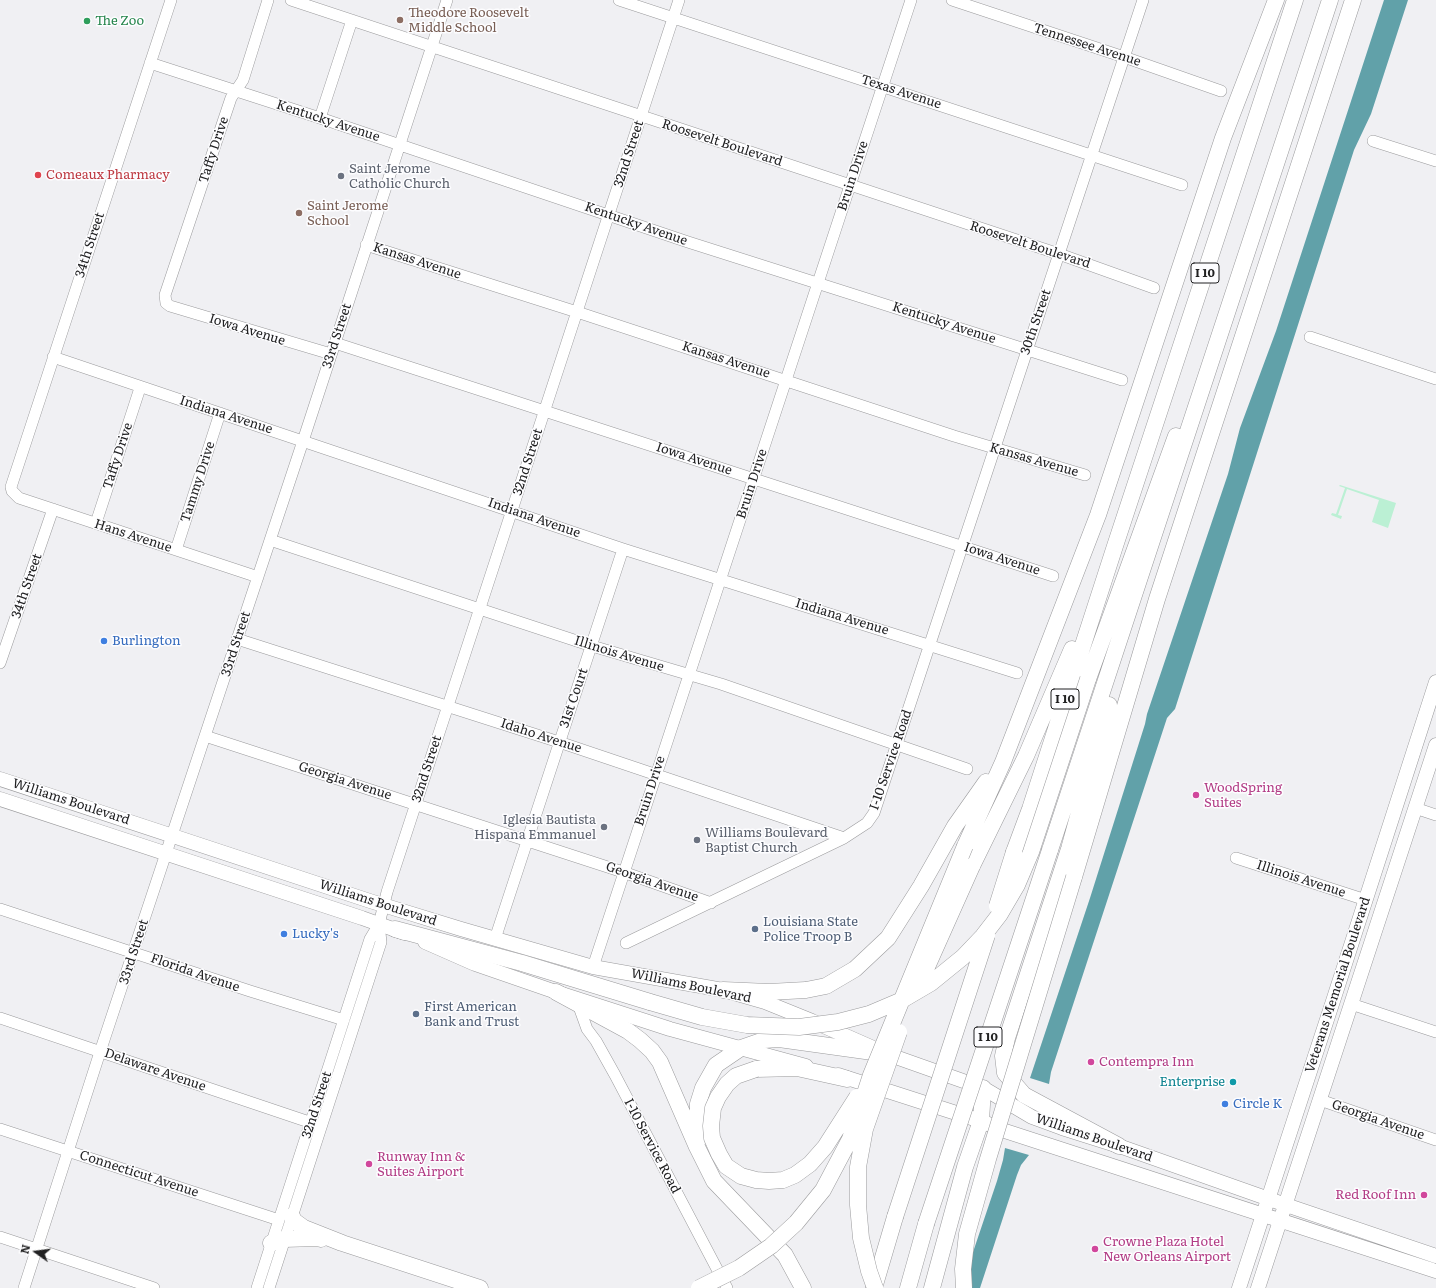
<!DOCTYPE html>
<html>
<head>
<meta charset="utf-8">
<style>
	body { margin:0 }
	#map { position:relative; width:1436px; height:1288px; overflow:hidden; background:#f0f0f3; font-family:Literata,serif }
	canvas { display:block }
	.north { position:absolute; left:16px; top:1232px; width:40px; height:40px; -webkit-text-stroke:3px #fdfdff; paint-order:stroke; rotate:284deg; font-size:11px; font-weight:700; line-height:16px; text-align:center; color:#212122 }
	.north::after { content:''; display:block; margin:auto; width:14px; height:18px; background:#212122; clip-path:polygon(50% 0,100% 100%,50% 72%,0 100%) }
</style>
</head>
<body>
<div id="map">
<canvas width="1436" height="1288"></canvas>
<div class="north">N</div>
</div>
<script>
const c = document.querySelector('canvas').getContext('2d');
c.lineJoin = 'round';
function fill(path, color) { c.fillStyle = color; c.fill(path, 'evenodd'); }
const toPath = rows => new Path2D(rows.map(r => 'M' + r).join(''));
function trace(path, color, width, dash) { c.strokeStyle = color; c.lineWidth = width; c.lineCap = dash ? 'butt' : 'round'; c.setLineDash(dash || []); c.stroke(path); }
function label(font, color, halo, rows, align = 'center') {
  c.font = font + ' Literata,serif'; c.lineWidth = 3; c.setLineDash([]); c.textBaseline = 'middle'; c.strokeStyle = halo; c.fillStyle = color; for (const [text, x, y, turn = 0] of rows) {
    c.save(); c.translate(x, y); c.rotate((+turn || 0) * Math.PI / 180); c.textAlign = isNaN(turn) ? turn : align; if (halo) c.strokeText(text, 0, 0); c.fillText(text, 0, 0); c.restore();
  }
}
const green = toPath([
	[1340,485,1396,503,1388,528,1372,522,1379,500,1347,489,1338,515,1342,516,1341,519,1331,515,1332,513,1336,514,1345,488,1339,486]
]);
const water = toPath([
	[1384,0,1408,0,1371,114,1354,150,1175,709,1167,718,1051,1072,1049,1084,1030,1078,1090,898,1145,724,1147,714,1228,474,1240,428,1276,331],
	[1005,1148,1029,1155,1021,1165,1017,1175,980,1288,959,1288,971,1258,997,1181,1003,1160]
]);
const minor = toPath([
	[171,0,11,487,12,491,19,498,258,577],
	[268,0,243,80,231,98,165,295,166,303,170,306,331,354],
	[291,0,1059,254,1154,288],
	[619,0,1182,185],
	[952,0,1124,57,1221,91],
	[150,63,320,118,688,242,1122,380],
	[320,118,352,20],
	[1373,141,1436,161],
	[366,245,577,312,954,436,1085,475],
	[1310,337,1436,379],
	[335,343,1053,576],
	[53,357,623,549,1017,673],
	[96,523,140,388],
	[270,540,592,646,721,684,967,769],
	[176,550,220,413],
	[237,639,559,742,844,838],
	[0,663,53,509],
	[205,736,623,872,711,903],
	[1415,808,1436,815],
	[1236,858,1366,900],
	[0,909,250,991,344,1020],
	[495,939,623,549],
	[626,943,844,838,867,823,874,813,1143,0],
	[593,967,911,0],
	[578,1004,587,1029,596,1041,615,1075,727,1288],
	[1351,1004,1436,1032],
	[0,1018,318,1125],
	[1320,1100,1436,1140],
	[0,1129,279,1220],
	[0,1237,154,1288],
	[24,1288,100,1052,303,441,447,0],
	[257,1288,370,939,379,924],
	[269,1288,381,942,379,924,387,892,679,0]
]);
const major = toPath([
	[0,779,370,901,461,929,593,967,723,990,765,1002,812,1021,887,1054,983,1088,1032,1117,1062,1128,1119,1146,1286,1205,1436,1256],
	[0,799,362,918,404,933],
	[425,942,475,964,556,992,670,1029,806,1066],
	[838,1075,981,1121,1005,1131,1436,1271],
	[1239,1288,1334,998,1436,682],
	[1258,1288,1436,745]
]);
const highway = toPath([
	[1088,679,1176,436],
	[1109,705,1069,849,1007,1038,1003,1056,1005,1073,1024,1095,1119,1146],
	[965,846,1003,762,1098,515,1223,138,1276,0],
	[1050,850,1330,0],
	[1014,852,1030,809,1115,546,1295,0],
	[972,866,1026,756,1072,649],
	[1074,877,1157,599,1353,0],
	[395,929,522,963,650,1002],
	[723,990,769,992,806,990,826,986,855,969,888,938,921,886,955,826,986,782],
	[556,992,628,1031,640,1040,652,1051,660,1062,697,1147,714,1181,785,1255,803,1288],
	[756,1069,797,1068,847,1079],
	[697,1143,698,1104,703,1088,716,1065,741,1048,764,1040,779,1039,887,1054],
	[292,1216,293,1220,304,1228,342,1243,480,1288],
	[271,1243,284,1239,316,1238,321,1239],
	[874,1288,895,1217],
	[908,1288,926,1224],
	[932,1288,965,1167,981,1121,983,1088]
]);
const highwayBridge = toPath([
	[997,906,1014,852],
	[922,978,972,866],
	[650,1002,702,1017,747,1025,799,1027,838,1022,869,1014,902,1000,931,983,963,957,983,936,1000,914,1017,885,1031,852,1088,679],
	[756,1069,736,1076,727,1084,718,1097,713,1108,711,1126,712,1138,719,1154,726,1166,741,1176,756,1180,769,1181,783,1180,795,1175,810,1164,825,1147,857,1097],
	[895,1217,987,935],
	[926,1224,1050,850],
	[699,1288,739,1268,771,1246,796,1223,823,1190,850,1139,871,1075,965,846],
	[875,1288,869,1271,861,1238,858,1205,858,1167,865,1129,899,1032],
	[964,1288,963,1269,967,1234,988,1159,1074,877]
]);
const markers = [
	[400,20,4,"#8d6e63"],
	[87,21,4,"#2e9e5b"],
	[38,175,4,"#e0444e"],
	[341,176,4,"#6b7280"],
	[299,213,4,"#8d6e63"],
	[104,641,4,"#3f7fe0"],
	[1196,795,4,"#d1479c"],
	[604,827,4,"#6b7280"],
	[697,840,4,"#6b7280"],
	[755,929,4,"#5c6f8a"],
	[284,934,4,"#3f7fe0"],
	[416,1014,4,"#5c6f8a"],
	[1091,1062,4,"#d1479c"],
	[1233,1082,4,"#0f9aa8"],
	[1225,1104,4,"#3f7fe0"],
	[369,1164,4,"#d1479c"],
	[1424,1195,4,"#d1479c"],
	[1095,1249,4,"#d1479c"]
];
const shields = [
	[1205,273,28],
	[1065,699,28],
	[988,1037,28]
];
const shieldNames = [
	["I 10",1205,273],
	["I 10",1065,699],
	["I 10",988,1037]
];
const educationNames = [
	["Theodore Roosevelt",408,13],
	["Middle School",408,28],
	["Saint Jerome",307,206],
	["School",307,221]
];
const leisureNames = [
	["The Zoo",95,21]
];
const streetNames = [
	["Tennessee Avenue",1087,45,18],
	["Texas Avenue",901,92,18],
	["Kentucky Avenue",328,121,18],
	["Roosevelt Boulevard",722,143,18],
	["Taffy Drive",214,150,-72],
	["32nd Street",629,154,-72],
	["Bruin Drive",853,176,-72],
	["Kentucky Avenue",636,224,19],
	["34th Street",90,245,-72],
	["Roosevelt Boulevard",1030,245,18],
	["Kansas Avenue",417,261,18],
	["30th Street",1036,322,-71],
	["Kentucky Avenue",944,323,18],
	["Iowa Avenue",247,330,17],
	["33rd Street",337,336,-72],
	["Kansas Avenue",726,360,18],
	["Indiana Avenue",226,415,18],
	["Taffy Drive",118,456,-72],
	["Iowa Avenue",694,459,18],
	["Kansas Avenue",1034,460,16],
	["32nd Street",528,462,-72],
	["Tammy Drive",198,482,-72],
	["Bruin Drive",752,484,-72],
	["Indiana Avenue",534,518,19],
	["Hans Avenue",133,536,18],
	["Iowa Avenue",1002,559,18],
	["34th Street",27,586,-71],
	["Indiana Avenue",842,617,17],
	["33rd Street",236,644,-72],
	["Illinois Avenue",619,654,17],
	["31st Court",574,698,-71],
	["Idaho Avenue",541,736,18],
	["I-10 Service Road",891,760,-71],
	["32nd Street",427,769,-72],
	["Georgia Avenue",345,781,18],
	["Bruin Drive",650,791,-72],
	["Williams Boulevard",71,802,18],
	["Illinois Avenue",1301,879,18],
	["Georgia Avenue",652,882,19],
	["Williams Boulevard",378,903,18],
	["33rd Street",134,952,-72],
	["Florida Avenue",195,973,19],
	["Veterans Memorial Boulevard",1338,985,-72],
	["Williams Boulevard",691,986,12],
	["Delaware Avenue",155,1070,19],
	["32nd Street",317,1105,-72],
	["Georgia Avenue",1378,1120,19],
	["Williams Boulevard",1094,1138,19],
	["I-10 Service Road",652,1146,62],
	["Connecticut Avenue",139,1174,18]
];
const worshipNames = [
	["Saint Jerome",349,169],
	["Catholic Church",349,184],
	["Iglesia Bautista",596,820,"right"],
	["Hispana Emmanuel",596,835,"right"],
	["Williams Boulevard",705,833],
	["Baptist Church",705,848]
];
const healthNames = [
	["Comeaux Pharmacy",46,175]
];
const shopNames = [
	["Burlington",112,641],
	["Lucky's",292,934],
	["Circle K",1233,1104]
];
const hotelNames = [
	["WoodSpring",1204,788],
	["Suites",1204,803],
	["Contempra Inn",1099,1062],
	["Runway Inn &",377,1157],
	["Suites Airport",377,1172],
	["Red Roof Inn",1416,1195,"right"],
	["Crowne Plaza Hotel",1103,1242],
	["New Orleans Airport",1103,1257]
];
const serviceNames = [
	["Louisiana State",763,922],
	["Police Troop B",763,937],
	["First American",424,1007],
	["Bank and Trust",424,1022]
];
const cultureNames = [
	["Enterprise",1225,1082]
];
fill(green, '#bbf0d4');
fill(water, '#61a1a9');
trace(minor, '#9a9a9c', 12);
trace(major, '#9a9a9c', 15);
trace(highway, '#9a9a9c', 17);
trace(minor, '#fff', 11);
trace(major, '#fff', 14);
trace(highway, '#fff', 16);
trace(highwayBridge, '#9a9a9c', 17, []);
trace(highwayBridge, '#fff', 16);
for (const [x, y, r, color] of markers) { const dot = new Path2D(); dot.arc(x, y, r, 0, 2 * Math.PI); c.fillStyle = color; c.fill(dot); trace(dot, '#fdfdff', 1.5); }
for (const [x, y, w] of shields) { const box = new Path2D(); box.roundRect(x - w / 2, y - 10, w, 20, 3); c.fillStyle = '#fdfdff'; c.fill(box); trace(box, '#212122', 1); }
label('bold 12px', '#212122', null, shieldNames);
label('13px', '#785e54', '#fdfdff', educationNames, 'left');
label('13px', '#27864d', '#fdfdff', leisureNames, 'left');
label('13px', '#212122', '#fdfdff', streetNames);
label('13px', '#5b616d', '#fdfdff', worshipNames, 'left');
label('13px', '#be3a42', '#fdfdff', healthNames, 'left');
label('13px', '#366cbe', '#fdfdff', shopNames, 'left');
label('13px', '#b23c85', '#fdfdff', hotelNames, 'left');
label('13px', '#4e5e75', '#fdfdff', serviceNames, 'left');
label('13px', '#0d838f', '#fdfdff', cultureNames, 'right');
</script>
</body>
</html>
